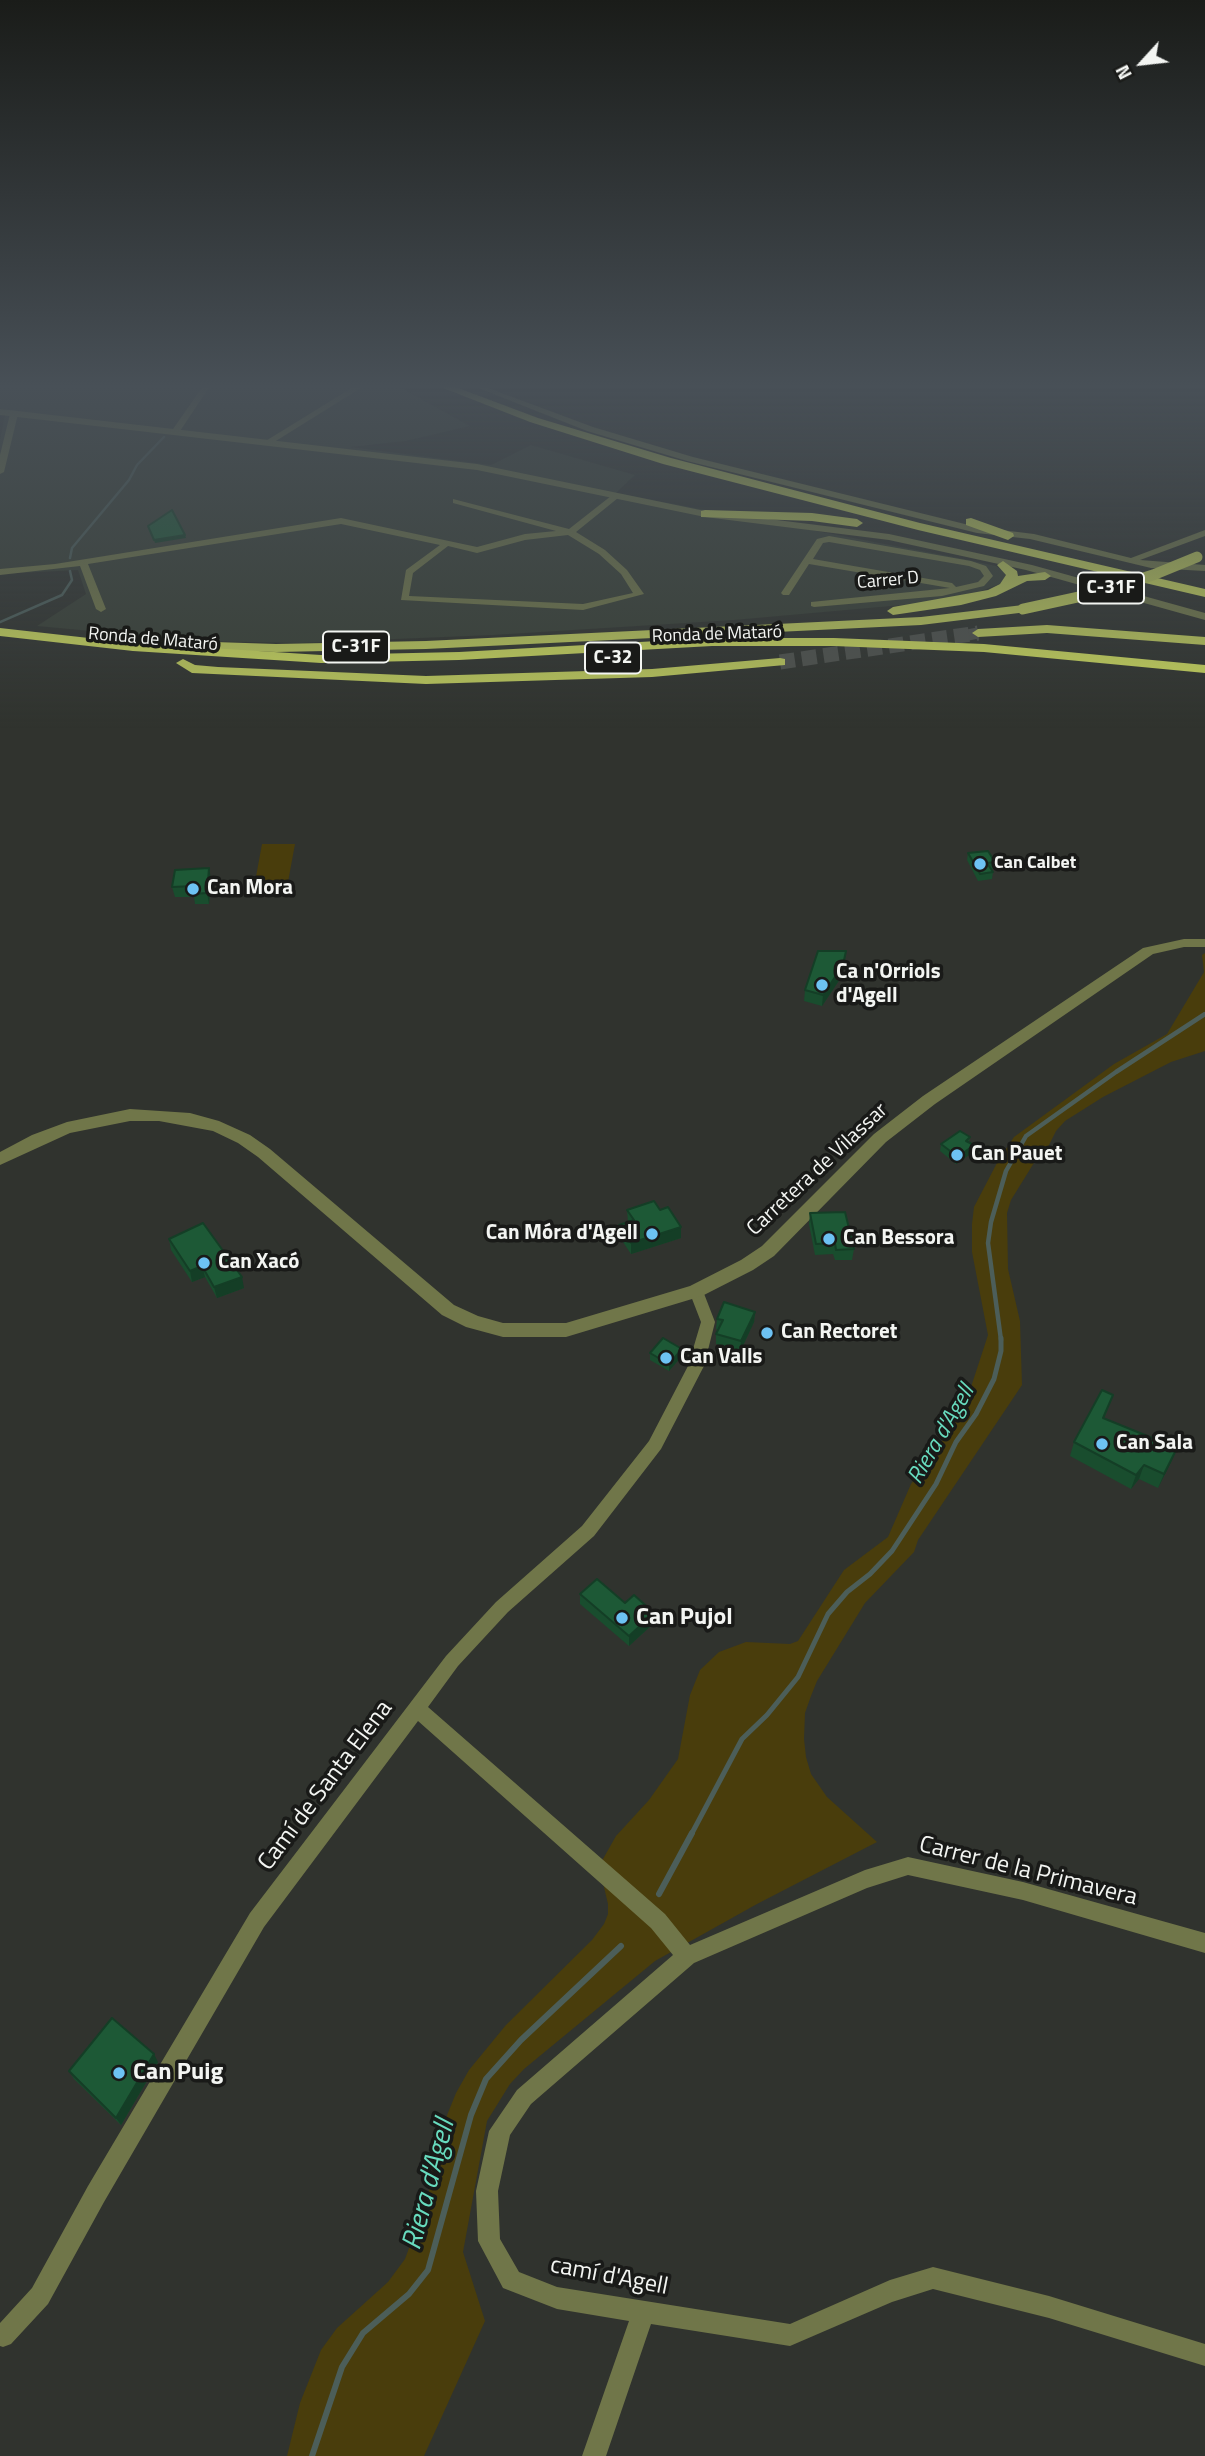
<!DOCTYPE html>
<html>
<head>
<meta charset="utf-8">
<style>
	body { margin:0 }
	#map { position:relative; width:1205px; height:2456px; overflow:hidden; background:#30332e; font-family:"Titillium Web",sans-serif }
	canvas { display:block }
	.north { position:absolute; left:1107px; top:28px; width:70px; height:70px; -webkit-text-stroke:5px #191a18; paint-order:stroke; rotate:243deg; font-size:19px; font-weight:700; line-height:28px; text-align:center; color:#f3f5f2 }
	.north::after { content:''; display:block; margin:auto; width:24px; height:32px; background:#f3f5f2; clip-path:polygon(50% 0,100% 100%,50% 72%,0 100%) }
</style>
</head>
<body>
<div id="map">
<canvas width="1205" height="2456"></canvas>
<div class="north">N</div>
</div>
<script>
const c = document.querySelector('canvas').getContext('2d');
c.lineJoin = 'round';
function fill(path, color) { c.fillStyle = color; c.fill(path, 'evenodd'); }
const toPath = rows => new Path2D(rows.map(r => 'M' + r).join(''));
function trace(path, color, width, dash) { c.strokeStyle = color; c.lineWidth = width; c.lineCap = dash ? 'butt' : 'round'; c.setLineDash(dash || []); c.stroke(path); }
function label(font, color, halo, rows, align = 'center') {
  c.font = font + ' "Titillium Web",sans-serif'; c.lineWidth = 7; c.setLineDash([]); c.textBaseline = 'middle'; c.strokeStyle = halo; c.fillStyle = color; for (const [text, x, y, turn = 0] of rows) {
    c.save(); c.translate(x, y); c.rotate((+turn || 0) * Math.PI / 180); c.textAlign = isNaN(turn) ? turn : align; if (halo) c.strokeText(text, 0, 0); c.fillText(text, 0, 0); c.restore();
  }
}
const built = toPath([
	[0,386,398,386,470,426,406,441,351,447,491,465,531,445,635,475,616,493,964,559,996,566,1005,572,1007,578,1002,583,981,591,925,603,734,620,493,635,298,643,197,641,37,626,86,594,78,570,0,574,0,439,6,410,0,409]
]);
const green = toPath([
	[262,844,295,844,288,882,255,882],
	[1205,953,1205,1051,1171,1062,1103,1097,1065,1121,1056,1131,1048,1147,1037,1158,1011,1200,1007,1213,1008,1269,1020,1321,1022,1385,918,1540,914,1552,865,1603,817,1681,811,1696,805,1713,804,1739,806,1757,811,1774,827,1797,877,1842,757,1904,655,1961,524,2069,510,2084,487,2121,463,2252,485,2321,424,2456,287,2456,300,2403,321,2350,337,2328,388,2282,405,2259,428,2197,437,2140,456,2093,469,2070,506,2025,592,1940,604,1924,608,1914,608,1904,599,1866,616,1836,649,1800,678,1759,690,1695,700,1670,719,1652,746,1642,790,1644,798,1641,844,1570,888,1537,911,1484,949,1431,970,1390,988,1335,972,1252,972,1224,974,1207,998,1161,1014,1137,1114,1064,1167,1034,1204,972,1202,955]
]);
const streamFar3 = toPath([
	[70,558,72,548,129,480,137,465,164,437],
	[0,622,62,595,72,580,70,571]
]);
const streamFar2 = toPath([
	[1001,1340,988,1243,991,1222,1006,1171,1026,1136,1116,1072,1205,1014]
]);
const streamFar1 = toPath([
	[691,1835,742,1739,767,1715,798,1677,828,1614,847,1592,870,1574,892,1551,936,1484,956,1442,976,1414,994,1379,1001,1351,1001,1338]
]);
const stream = toPath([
	[659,1894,692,1833],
	[312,2456,342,2367,363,2333,409,2294,428,2270,471,2115,486,2079,521,2040,621,1946]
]);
const trunkTunnelFar1 = toPath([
	[968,635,978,633]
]);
const trunkTunnel = toPath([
	[780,662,978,633]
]);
const minor = toPath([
	[203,386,210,386,178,434,172,434,171,432,203,386],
	[355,386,364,386,271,444,264,442,355,386],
	[473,386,483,386,593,427,693,457,977,527,1034,534,1131,558,1205,530,1205,536,1140,560,1205,565,1205,571,1151,568,1030,539,977,533,687,461,587,431,473,386],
	[14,412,18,414,4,472,0,474,0,455,10,414,14,412],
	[611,496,618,498,576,532,605,550,627,570,644,594,583,610,401,600,406,570,440,545,341,524,88,564,106,609,101,612,96,609,80,566,0,575,0,569,55,564,341,518,477,547,525,534,556,531,453,503,453,499,569,529,611,496],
	[568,535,599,554,621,574,633,593,583,604,409,596,413,573,448,546,477,553,525,540,568,535],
	[829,536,971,561,986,566,993,576,984,586,942,596,814,607,811,606,811,602,950,588,809,564,789,595,783,595,781,593,817,539,829,536],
	[829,542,969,566,980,570,984,576,978,582,956,587,952,583,813,559,823,543,829,542],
	[696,1286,701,1287,703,1291,715,1322,704,1366,661,1449,594,1536,508,1612,458,1666,428,1707,665,1914,690,1945,865,1870,908,1857,1023,1882,1205,1933,1205,1953,1023,1900,908,1875,867,1888,694,1963,531,2104,510,2135,498,2191,500,2239,519,2272,557,2287,790,2324,890,2280,933,2267,1049,2296,1205,2344,1205,2366,1049,2318,933,2289,892,2302,790,2346,651,2324,606,2456,582,2456,629,2321,557,2309,503,2288,478,2241,476,2191,489,2131,517,2090,673,1955,651,1928,418,1721,264,1927,104,2202,48,2304,11,2344,3,2347,0,2346,0,2323,32,2288,88,2186,250,1913,446,1656,496,1602,582,1526,649,1441,688,1366,701,1322,689,1291,691,1287,696,1286]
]);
const tertiary = toPath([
	[0,409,477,464,705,511,889,534,1032,565,1205,613,1205,620,1026,570,889,540,705,517,477,470,0,415,0,409],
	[1184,939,1205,939,1205,947,1184,947,1153,954,935,1104,886,1142,774,1256,753,1270,702,1296,566,1337,503,1337,466,1327,442,1315,258,1157,238,1143,213,1131,159,1121,130,1121,70,1133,0,1165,0,1152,32,1135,67,1122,130,1109,190,1113,219,1121,250,1135,270,1149,454,1305,478,1316,503,1323,566,1323,690,1286,741,1260,762,1246,874,1134,923,1096,1143,948,1184,939]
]);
const trunk = toPath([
	[1003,561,1017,571,1018,576,1045,572,1051,576,1045,580,1027,581,996,596,961,605,893,615,887,611,893,607,988,590,1000,584,1006,575,997,565,1003,561],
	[1023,605,1027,606,1027,612,921,625,426,649,276,652,153,648,133,651,126,647,128,644,153,640,276,644,426,641,921,617,1023,605],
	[1047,625,1205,637,1205,645,1047,633,978,637,972,633,978,629,1047,625],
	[780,658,785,659,785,665,652,677,426,684,192,673,176,663,183,659,195,665,218,667,426,676,652,669,780,658]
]);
const motorway = toPath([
	[438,386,453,386,538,418,671,458,920,523,1205,589,1205,597,918,530,663,464,530,422,438,386],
	[705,510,812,513,857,519,863,523,857,527,812,521,701,517,701,511,705,510],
	[971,518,1013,533,1014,536,1008,540,966,525,966,519,971,518],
	[0,628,133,643,321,655,459,652,712,638,834,638,984,644,1205,665,1205,673,984,652,834,646,712,646,459,660,321,663,133,651,0,636,0,628]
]);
const trunkBridge = toPath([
	[1023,609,1092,594,1153,575,1197,557]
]);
const wall = toPath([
	[968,853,995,862,993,869,991,869,993,872,992,879,978,881,967,860],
	[211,879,209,904,195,904,194,897,175,897,172,887],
	[846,951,842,976,822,1006,804,1001,805,990],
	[970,1137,969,1142,972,1153,956,1164,940,1151,941,1144],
	[627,1210,660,1210,681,1227,681,1238,631,1254,619,1236,619,1225,628,1222],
	[810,1213,854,1249,852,1260,835,1260,833,1254,815,1255,809,1224],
	[169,1239,244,1288,217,1298,205,1277,192,1282,171,1250],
	[755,1312,754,1322,740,1352,716,1344,716,1334,718,1330,716,1329,717,1319],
	[682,1349,682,1356,669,1371,650,1360,650,1353],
	[1113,1395,1104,1419,1177,1448,1171,1462,1158,1488,1139,1479,1131,1489,1070,1456,1074,1442],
	[580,1594,654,1623,629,1646,580,1604],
	[158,2062,121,2125,74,2079,69,2071]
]);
const shadedWall = toPath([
	[185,535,186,538,155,543,154,540],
	[209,868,211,879,209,904,207,893],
	[846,951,842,976,822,1006,823,995],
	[974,1145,972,1153,956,1164,958,1157],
	[681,1227,681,1238,631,1254,631,1243],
	[202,1266,205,1277,192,1282,190,1271],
	[242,1277,244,1288,217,1298,214,1287],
	[755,1312,754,1322,740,1352,741,1341],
	[682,1349,682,1356,669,1371,669,1364],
	[1177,1448,1171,1462,1158,1488,1164,1474],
	[1144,1465,1139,1479,1131,1489,1136,1475],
	[654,1613,654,1623,629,1646,629,1636],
	[154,2054,158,2062,121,2125,116,2118]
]);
const building = toPath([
	[172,510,185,535,154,540,148,526,172,510],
	[988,851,995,862,987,863,993,872,980,874,968,853,988,851],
	[209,868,207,893,193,894,194,886,172,887,175,870,209,868],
	[818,951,846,951,843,965,823,995,805,990,818,951],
	[960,1131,970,1137,966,1141,974,1145,958,1157,941,1144,960,1131],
	[654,1201,660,1210,668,1207,681,1227,631,1243,619,1225,634,1220,627,1210,654,1201],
	[845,1212,854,1249,836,1250,835,1243,816,1244,810,1213,845,1212],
	[203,1223,242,1277,214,1287,202,1266,190,1271,169,1239,203,1223],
	[724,1302,755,1312,741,1341,716,1334,723,1320,717,1319,724,1302],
	[663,1338,682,1349,669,1364,650,1353,663,1338],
	[1102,1390,1113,1395,1103,1418,1177,1448,1164,1474,1144,1465,1136,1475,1074,1442,1102,1390],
	[597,1579,625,1603,634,1595,654,1613,629,1636,580,1594,597,1579],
	[112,2018,154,2054,116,2118,69,2071,112,2018]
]);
const markers = [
	[980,864,7,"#6dc2f3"],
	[193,889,7,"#6dc2f3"],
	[822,985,7,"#6dc2f3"],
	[957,1155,7,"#6dc2f3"],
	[652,1234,7,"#6dc2f3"],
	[829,1239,7,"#6dc2f3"],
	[204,1263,7,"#6dc2f3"],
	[767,1333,7,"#6dc2f3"],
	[666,1358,7,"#6dc2f3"],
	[1102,1444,7,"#6dc2f3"],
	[622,1618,7,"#6dc2f3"],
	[119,2073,7,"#6dc2f3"]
];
const farStreetnames = [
	["Carrer D",888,581,-5],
	["Ronda de Mataró",717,635,-2],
	["Ronda de Mataró",153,640,5]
];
const farPoinames = [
	["Can Calbet",994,864]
];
const shields = [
	[1111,588,66],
	[356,647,66],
	[613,658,56]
];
const shieldNames = [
	["C-31F",1111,588],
	["C-31F",356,647],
	["C-32",613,658]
];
const poiNames = [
	["Can Mora",207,889],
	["Ca n'Orriols",836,973],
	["d'Agell",836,997],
	["Can Pauet",971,1155],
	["Can Móra d'Agell",638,1234,"right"],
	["Can Bessora",843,1239],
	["Can Xacó",218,1263],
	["Can Rectoret",781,1333],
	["Can Valls",680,1358],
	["Can Sala",1116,1444]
];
const streetNames = [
	["Carretera de Vilassar",818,1170,-43]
];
const waterNames = [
	["Riera d'Agell",942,1435,-60]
];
const nearPoinames = [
	["Can Pujol",636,1618],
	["Can Puig",133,2073]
];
const nearStreetnames = [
	["Camí de Santa Elena",326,1786,-53],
	["Carrer de la Primavera",1028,1872,14],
	["camí d'Agell",609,2277,11]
];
const nearWaternames = [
	["Riera d'Agell",430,2185,-75]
];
fill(built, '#383f35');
fill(green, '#493d0c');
trace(streamFar3, '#4c5e59', 2.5);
trace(streamFar2, '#4c5e59', 4.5);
trace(streamFar1, '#4c5e59', 5);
trace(stream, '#4c5e59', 6);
trace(trunkTunnelFar1, '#4d504b', 11, [11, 6]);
trace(trunkTunnel, '#4d504b', 15, [15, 7]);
fill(minor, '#707649');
fill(tertiary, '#707649');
fill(trunk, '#bac65a');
fill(motorway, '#c6d35b');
trace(trunkBridge, '#bac65a', 11);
fill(wall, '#194d2e');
fill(shadedWall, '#143e26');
fill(building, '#1d5936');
trace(building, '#143e26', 2);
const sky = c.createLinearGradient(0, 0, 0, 729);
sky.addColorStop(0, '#1a1c19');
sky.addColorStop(0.53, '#485057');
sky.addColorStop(1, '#48505700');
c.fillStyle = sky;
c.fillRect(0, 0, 1205, 729);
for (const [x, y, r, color] of markers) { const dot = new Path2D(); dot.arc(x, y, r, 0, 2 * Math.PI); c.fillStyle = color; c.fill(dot); trace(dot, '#191a18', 2.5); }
label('18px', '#f3f5f2', '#191a18', farStreetnames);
label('bold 18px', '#f3f5f2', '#191a18', farPoinames, 'left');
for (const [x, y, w] of shields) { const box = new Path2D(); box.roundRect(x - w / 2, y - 15.5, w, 31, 5); c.fillStyle = '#191a18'; c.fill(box); trace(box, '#f3f5f2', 2); }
label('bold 19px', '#f3f5f2', null, shieldNames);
label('bold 21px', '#f3f5f2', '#191a18', poiNames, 'left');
label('21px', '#f3f5f2', '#191a18', streetNames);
label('italic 23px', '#67dbbe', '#191a18', waterNames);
label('bold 24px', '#f3f5f2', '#191a18', nearPoinames, 'left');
label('24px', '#f3f5f2', '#191a18', nearStreetnames);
label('italic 28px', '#67dbbe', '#191a18', nearWaternames);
</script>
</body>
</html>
